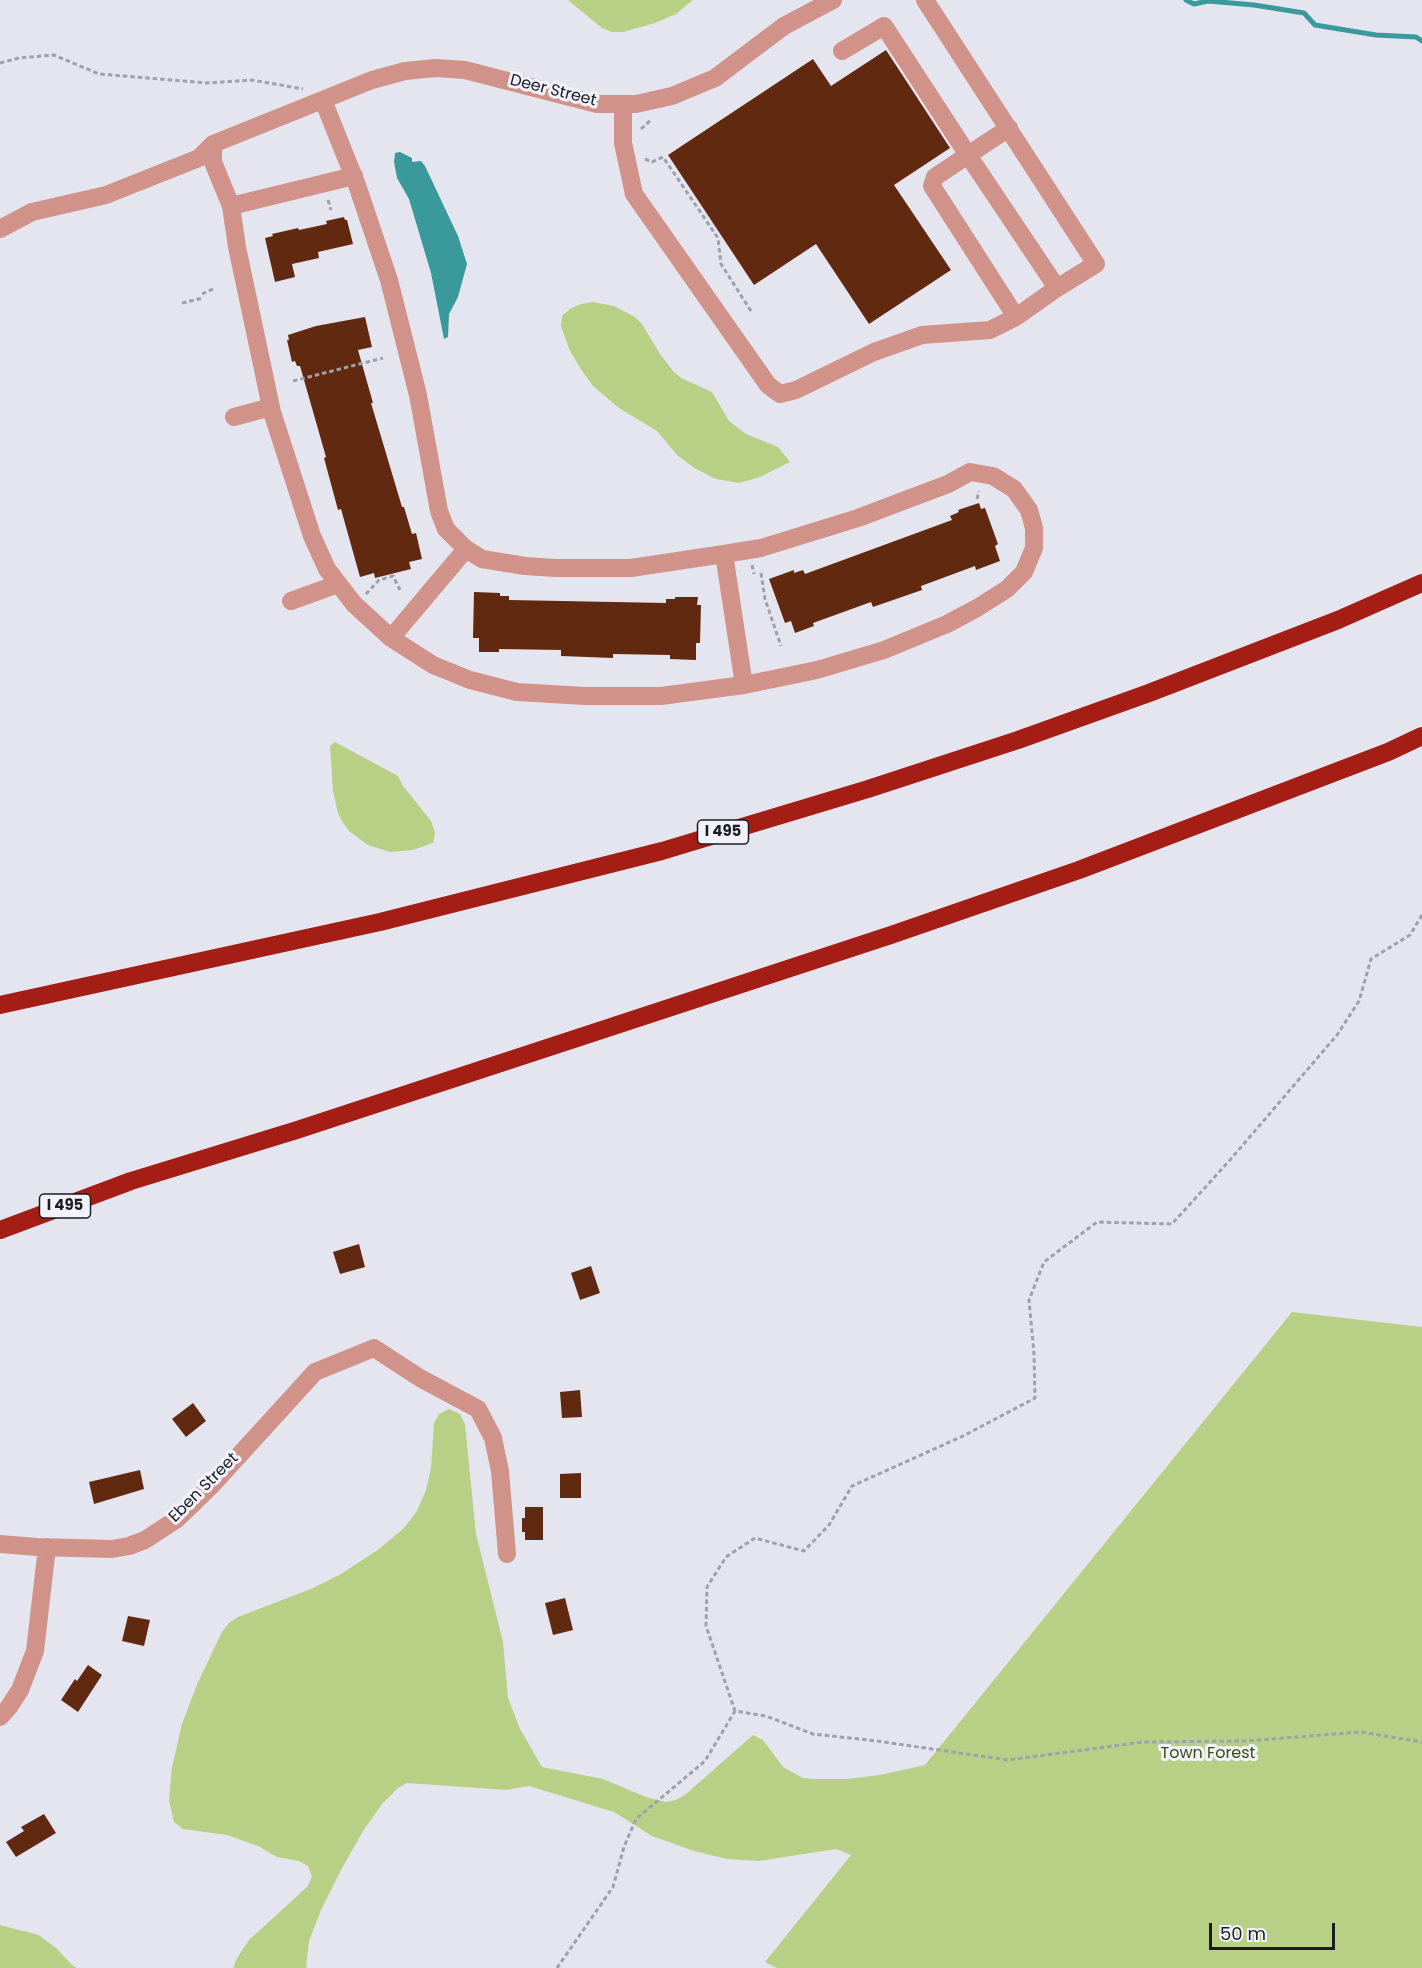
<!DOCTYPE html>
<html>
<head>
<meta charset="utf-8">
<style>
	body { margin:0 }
	#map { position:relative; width:1422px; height:1968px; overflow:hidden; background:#e5e5f0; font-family:Poppins,sans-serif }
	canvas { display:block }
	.scale { position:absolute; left:1209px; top:1923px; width:126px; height:27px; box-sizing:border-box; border:3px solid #1d1d21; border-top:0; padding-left:8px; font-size:18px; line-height:21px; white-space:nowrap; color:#1d1d21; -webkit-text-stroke:4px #f2f3fe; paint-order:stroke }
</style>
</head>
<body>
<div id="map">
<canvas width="1422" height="1968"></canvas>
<div class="scale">50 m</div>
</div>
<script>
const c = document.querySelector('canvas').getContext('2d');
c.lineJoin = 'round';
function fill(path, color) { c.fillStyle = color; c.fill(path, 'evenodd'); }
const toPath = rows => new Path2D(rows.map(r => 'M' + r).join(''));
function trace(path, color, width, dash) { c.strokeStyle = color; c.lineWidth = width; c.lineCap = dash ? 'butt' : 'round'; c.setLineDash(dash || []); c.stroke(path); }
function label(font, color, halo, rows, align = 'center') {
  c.font = font + ' Poppins,sans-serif'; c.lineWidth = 6; c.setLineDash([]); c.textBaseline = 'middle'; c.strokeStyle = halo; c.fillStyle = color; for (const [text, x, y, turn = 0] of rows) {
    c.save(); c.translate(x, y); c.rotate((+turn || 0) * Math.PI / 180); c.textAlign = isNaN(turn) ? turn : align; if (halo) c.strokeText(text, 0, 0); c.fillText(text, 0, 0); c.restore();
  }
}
const green = toPath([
	[568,0,693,0,676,14,655,23,623,32,612,32,602,28],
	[593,302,614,306,635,317,642,324,660,354,673,371,681,378,712,392,729,421,746,434,778,447,790,462,760,477,739,483,716,479,696,469,678,456,657,431,619,408,593,386,580,368,569,349,561,326,562,316,570,309,581,304],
	[335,742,398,776,403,786,431,821,435,833,433,843,413,850,390,852,368,845,350,832,343,823,338,813,333,791,330,746],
	[1292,1312,1422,1327,1422,1968,777,1968,765,1962,851,1855,836,1849,759,1861,727,1859,694,1851,652,1836,614,1812,529,1786,507,1790,407,1783,398,1788,382,1804,363,1831,341,1870,321,1910,309,1941,306,1968,233,1968,237,1958,249,1940,307,1887,312,1877,308,1866,299,1861,277,1857,258,1846,227,1835,183,1829,174,1822,169,1800,172,1767,182,1724,198,1682,222,1632,229,1623,238,1617,311,1589,341,1574,379,1549,404,1528,417,1511,426,1490,431,1468,434,1423,439,1414,449,1409,460,1414,465,1424,476,1534,503,1642,508,1698,520,1729,542,1767,603,1779,646,1797,666,1802,676,1800,686,1794,753,1735,763,1740,783,1767,803,1778,814,1779,847,1779,880,1775,925,1765],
	[0,1925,39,1935,56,1948,72,1965,77,1968,0,1968]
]);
const water = toPath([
	[400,152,412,158,412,162,421,161,425,166,458,236,467,264,458,297,449,314,448,337,444,339,431,273,409,199,397,178,394,162,395,153]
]);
const stream = toPath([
	[1186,0,1194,4,1208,1,1254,5,1304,13,1315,25,1376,35,1416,37,1422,41]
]);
const building = toPath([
	[886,50,950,148,894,185,951,270,869,324,816,244,754,285,668,155,813,59,831,86],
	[344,217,345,220,347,220,353,244,318,252,319,258,292,264,295,277,275,282,265,238,273,236,272,234,298,228,299,230,327,224,326,221],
	[365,317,372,347,358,350,373,403,371,403,402,507,404,507,412,534,416,533,422,559,409,562,411,569,375,578,374,573,360,577,341,509,338,510,324,458,326,457,300,366,297,366,295,361,292,362,287,340,289,340,288,335,316,326],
	[979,503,981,509,985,508,998,544,995,546,1000,561,976,570,975,566,921,586,922,590,873,607,871,602,813,623,814,626,795,633,791,621,785,623,769,579,794,570,794,573,803,570,805,574,952,520,950,516,959,512,958,510],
	[474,592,500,593,500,596,509,596,509,600,666,603,666,599,675,599,675,597,698,597,697,605,701,605,700,643,696,643,696,660,670,659,670,655,613,654,613,658,561,656,561,650,499,649,499,652,479,652,479,638,473,638],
	[359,1244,365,1267,340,1274,333,1252],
	[591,1266,600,1293,580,1300,571,1273],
	[580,1390,582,1417,562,1418,560,1392],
	[193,1403,206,1421,186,1437,172,1419],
	[140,1470,144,1489,94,1504,89,1482],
	[581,1473,581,1498,560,1498,560,1474],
	[525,1507,543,1507,543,1540,525,1540,525,1532,522,1532,522,1518,525,1518],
	[565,1598,573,1630,553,1635,545,1603],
	[128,1616,150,1620,144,1646,122,1641],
	[88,1665,102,1675,78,1712,61,1700,75,1679,77,1681],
	[44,1814,56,1833,16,1857,6,1842,24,1831,21,1827]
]);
const path = toPath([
	[0,63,19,58,54,55,99,74,207,83,252,80,303,89],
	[641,129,651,120],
	[645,159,652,162,663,157,718,238,721,264,751,311],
	[328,200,331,210],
	[202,294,213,289],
	[182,303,203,298],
	[293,381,383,358],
	[977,499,979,491],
	[752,565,754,574],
	[761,573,765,599,781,646],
	[366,594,379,580,393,576,400,590],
	[1422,915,1410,935,1371,959,1359,1001,1337,1035,1230,1160,1172,1224,1097,1222,1044,1262,1029,1300,1034,1354,1035,1398,963,1436,852,1486,829,1525,804,1551,755,1538,726,1557,707,1587,706,1626,735,1711,766,1716,813,1734,877,1741,1008,1760,1143,1742,1246,1741,1361,1732,1422,1742],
	[557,1968,613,1887,624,1847,636,1819,705,1761,735,1711]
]);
const minor = toPath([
	[842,51,884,26,968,155,1009,128],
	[623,105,623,143,634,194,768,385,780,394,796,390,874,352,922,335,990,330,1016,317,1057,288,1096,264,925,0],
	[213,144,213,162,231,206,237,247,272,412,312,536,327,569,354,604,391,638,433,665,470,680,517,692,585,696,661,696,744,685,817,670,884,650,947,624,977,608,1007,589,1024,572,1034,548,1034,528,1029,510,1014,489,993,476,970,472,948,484,858,518,761,548,724,554,631,568,555,568,525,566,482,559,466,549,446,529,439,511,418,395,389,280,357,185,323,100],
	[231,206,354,176],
	[0,229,32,212,106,195,199,158,213,144,372,80,405,71,436,68,465,70,597,104,636,104,672,96,715,78,784,26,833,0],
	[1016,317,932,186,935,177,968,155,1057,288],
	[234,417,271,407],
	[724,554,744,685],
	[291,601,338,584],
	[391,638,466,549],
	[0,1544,37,1547,112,1549,129,1546,145,1540,177,1519,212,1485,315,1372,374,1348,420,1378,478,1409,493,1438,500,1471,507,1554],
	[0,1717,9,1707,20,1690,35,1651,47,1547]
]);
const highway = toPath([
	[0,1005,380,922,662,851,868,789,1018,740,1149,693,1338,620,1422,583],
	[0,1230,131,1181,297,1130,891,935,1079,870,1388,752,1422,736]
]);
const shields = [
	[723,832,51],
	[65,1206,51]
];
const shieldNames = [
	["I 495",723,832],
	["I 495",65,1206]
];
const streetNames = [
	["Deer Street",553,91,14],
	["Eben Street",204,1488,-45]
];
const parkNames = [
	["Town Forest",1208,1754]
];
fill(green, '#b7d085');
fill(water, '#3a9a9b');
trace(stream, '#3a9a9b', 5);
fill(building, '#612910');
trace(path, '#a0a0a9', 3, [4.5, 3]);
trace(minor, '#d09289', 18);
trace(highway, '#a41e15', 18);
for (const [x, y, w] of shields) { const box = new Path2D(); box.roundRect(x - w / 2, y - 12, w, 24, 4.5); c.fillStyle = '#f2f3fe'; c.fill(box); trace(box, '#1d1d21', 1.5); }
label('bold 15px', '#1d1d21', null, shieldNames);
label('16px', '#1d1d21', '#f2f3fe', streetNames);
label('16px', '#3d4d12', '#f2f3fe', parkNames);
</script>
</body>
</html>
